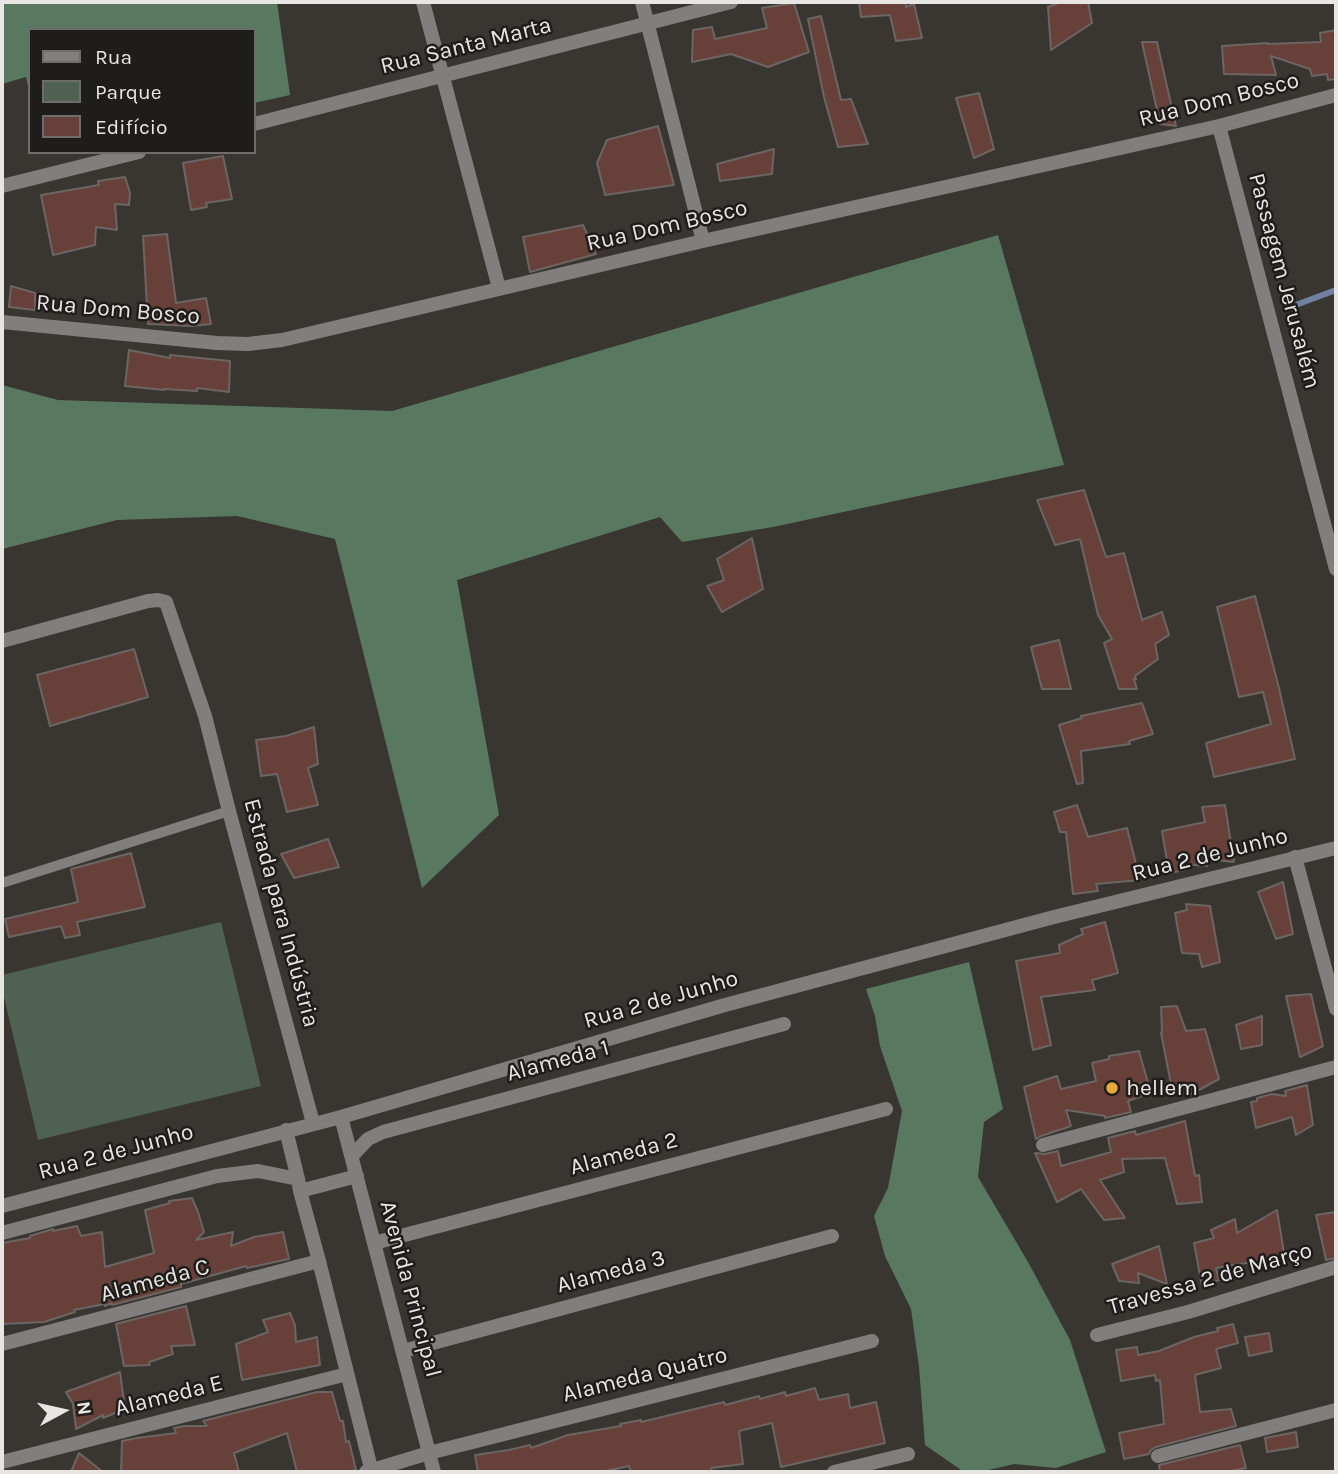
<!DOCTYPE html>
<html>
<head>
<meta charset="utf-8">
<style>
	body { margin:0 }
	#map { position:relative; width:1338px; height:1474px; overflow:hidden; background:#393531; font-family:Karla,sans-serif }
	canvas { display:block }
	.frame { position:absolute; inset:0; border:4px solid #e8e6e3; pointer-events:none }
	.legend { position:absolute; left:28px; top:28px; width:228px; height:126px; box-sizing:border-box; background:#1f1d1b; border:2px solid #6f6d6b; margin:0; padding:9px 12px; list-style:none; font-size:21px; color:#e8e6e3 }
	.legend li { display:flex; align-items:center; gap:14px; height:35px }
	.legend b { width:35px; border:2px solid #6f6d6b }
	.north { position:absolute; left:28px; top:1376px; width:70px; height:70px; -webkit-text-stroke:5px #1f1d1b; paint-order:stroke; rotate:82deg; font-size:19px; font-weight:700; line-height:28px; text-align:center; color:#e8e6e3 }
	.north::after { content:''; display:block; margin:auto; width:24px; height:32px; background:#e8e6e3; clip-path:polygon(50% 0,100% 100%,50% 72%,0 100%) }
</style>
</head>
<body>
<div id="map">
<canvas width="1338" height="1474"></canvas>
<div class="frame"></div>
<ul class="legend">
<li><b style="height:9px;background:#817f7d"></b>Rua</li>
<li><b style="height:19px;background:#4e6152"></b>Parque</li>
<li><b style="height:19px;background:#674139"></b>Edifício</li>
</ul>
<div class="north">N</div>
</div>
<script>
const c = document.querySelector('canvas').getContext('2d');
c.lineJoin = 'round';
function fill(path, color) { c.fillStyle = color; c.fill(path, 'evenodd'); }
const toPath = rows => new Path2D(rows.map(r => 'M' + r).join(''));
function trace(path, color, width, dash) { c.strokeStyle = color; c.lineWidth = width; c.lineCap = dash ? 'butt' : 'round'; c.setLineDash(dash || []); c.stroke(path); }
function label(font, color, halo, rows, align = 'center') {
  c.font = font + ' Karla,sans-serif'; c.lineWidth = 5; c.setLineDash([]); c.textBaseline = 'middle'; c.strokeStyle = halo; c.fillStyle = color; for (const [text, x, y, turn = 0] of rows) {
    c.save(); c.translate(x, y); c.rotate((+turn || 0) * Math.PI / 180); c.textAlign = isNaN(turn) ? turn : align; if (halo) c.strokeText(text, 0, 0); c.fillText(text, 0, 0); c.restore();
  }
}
const green = toPath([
	[221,922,261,1086,38,1140,2,989,2,975]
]);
const forest = toPath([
	[2,2,277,2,290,95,254,103,254,30,30,30,30,95,26,77,2,84],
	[998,235,1064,465,773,527,682,542,660,517,457,580,499,815,422,888,335,539,237,516,117,520,2,549,2,385,58,400,392,411],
	[969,962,1003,1109,984,1122,978,1177,1028,1262,1070,1340,1106,1452,1056,1468,1014,1464,980,1472,964,1472,925,1445,919,1367,911,1309,885,1256,874,1216,888,1188,902,1111,880,1046,875,1016,866,989]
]);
const stream = toPath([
	[1293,306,1336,290]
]);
const building = toPath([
	[859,2,906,2,906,7,914,4,922,38,896,41,890,15,861,17,859,2],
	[1061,2,1088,2,1092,23,1051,50,1048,7,1061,2],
	[794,3,809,52,768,67,731,54,692,62,693,30,712,27,715,39,767,28,762,8,794,3],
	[821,16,841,100,851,99,868,144,838,147,824,97,808,19,821,16],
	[1336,30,1336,79,1328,80,1327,74,1312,76,1310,69,1271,56,1276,75,1224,74,1222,46,1268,43,1268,44,1321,42,1320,33,1336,30],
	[1142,42,1157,42,1176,126,1160,124,1142,42],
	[979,93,994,149,974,158,956,98,979,93],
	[658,126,674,185,605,195,597,163,607,140,658,126],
	[774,149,772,174,720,181,717,164,774,149],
	[223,156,232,199,206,203,207,207,191,210,183,163,223,156],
	[125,177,130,193,129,205,115,204,117,230,96,227,95,245,53,255,41,195,99,185,98,181,125,177],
	[583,225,596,254,530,272,523,237,583,225],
	[167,234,176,303,206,298,211,324,191,326,148,324,143,236,167,234],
	[11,286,35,293,35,310,9,307,11,286],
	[129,350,170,358,170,355,230,361,229,392,197,388,197,391,164,389,164,390,125,386,129,350],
	[1084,490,1106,557,1124,553,1142,620,1162,612,1169,635,1155,644,1158,659,1135,676,1136,679,1134,679,1137,689,1119,689,1104,643,1112,639,1098,615,1080,539,1055,545,1037,500,1084,490],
	[752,538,763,589,722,612,707,586,724,580,717,559,752,538],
	[1255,596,1279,688,1295,759,1214,777,1206,743,1271,724,1263,692,1239,697,1217,607,1255,596],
	[1059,640,1071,689,1042,689,1031,647,1059,640],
	[134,649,148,697,50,726,37,675,134,649],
	[1142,703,1153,734,1129,741,1130,744,1081,751,1083,783,1077,784,1059,725,1082,718,1081,716,1142,703],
	[314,727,318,764,308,768,318,805,287,812,277,774,261,776,256,740,286,736,314,727],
	[1077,805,1088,837,1127,828,1140,880,1096,884,1098,891,1073,894,1066,832,1060,832,1054,812,1077,805],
	[1225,805,1234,862,1206,859,1207,866,1184,864,1185,870,1169,873,1162,831,1205,822,1202,807,1225,805],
	[328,839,339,867,294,878,281,854,328,839],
	[131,853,145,907,77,922,80,935,65,938,61,926,9,937,5,919,78,902,71,869,131,853],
	[1283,882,1293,934,1276,939,1258,892,1283,882],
	[1186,904,1210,906,1220,962,1202,967,1199,954,1182,953,1175,913,1187,910,1186,904],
	[1105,922,1118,973,1092,980,1095,990,1041,997,1051,1045,1033,1050,1016,961,1060,953,1059,945,1083,934,1081,929,1105,922],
	[1311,994,1323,1046,1300,1057,1286,996,1311,994],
	[1177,1006,1186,1031,1205,1029,1219,1079,1188,1096,1185,1085,1171,1084,1161,1033,1162,1033,1161,1007,1177,1006],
	[1262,1016,1262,1045,1241,1049,1236,1025,1262,1016],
	[1139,1051,1148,1083,1141,1083,1144,1095,1128,1101,1131,1112,1105,1118,1105,1116,1066,1110,1071,1126,1041,1136,1036,1139,1024,1087,1057,1076,1061,1089,1096,1081,1092,1063,1109,1059,1109,1056,1139,1051],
	[1307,1085,1313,1125,1296,1135,1292,1117,1256,1128,1251,1102,1257,1101,1257,1098,1272,1094,1286,1096,1285,1091,1307,1085],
	[1185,1121,1195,1176,1199,1175,1202,1202,1177,1204,1165,1158,1122,1159,1124,1172,1100,1180,1125,1218,1104,1220,1081,1189,1057,1202,1035,1153,1045,1154,1058,1151,1061,1166,1111,1152,1108,1138,1135,1131,1136,1135,1185,1121],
	[192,1198,198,1212,204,1232,196,1240,233,1232,231,1246,254,1237,283,1232,289,1259,247,1268,246,1266,181,1284,181,1287,112,1305,112,1303,105,1306,105,1304,74,1310,75,1312,44,1322,2,1324,2,1243,30,1238,30,1236,53,1229,53,1231,77,1226,81,1236,102,1232,105,1267,154,1253,145,1210,170,1203,169,1201,192,1198],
	[1277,1210,1284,1253,1276,1258,1216,1268,1219,1280,1202,1286,1194,1243,1214,1238,1211,1230,1235,1219,1237,1233,1277,1210],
	[1336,1212,1336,1258,1326,1260,1316,1215,1336,1212],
	[1159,1246,1167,1284,1138,1273,1139,1283,1119,1281,1112,1264,1159,1246],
	[186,1306,195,1345,171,1346,173,1354,149,1362,150,1365,124,1366,116,1324,186,1306],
	[290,1313,295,1325,296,1342,317,1337,320,1365,242,1380,236,1344,268,1332,263,1320,290,1313],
	[1233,1324,1238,1343,1216,1349,1221,1368,1195,1375,1200,1412,1231,1409,1236,1426,1156,1447,1151,1450,1149,1454,1124,1459,1119,1433,1164,1424,1160,1380,1156,1381,1155,1375,1121,1381,1116,1350,1137,1347,1138,1355,1159,1351,1194,1337,1218,1331,1217,1328,1233,1324],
	[1269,1333,1272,1351,1249,1356,1245,1337,1269,1333],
	[120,1372,125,1409,103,1418,103,1415,76,1429,73,1404,66,1392,120,1372],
	[815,1388,819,1400,848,1394,850,1408,876,1402,885,1443,781,1467,772,1423,739,1431,743,1464,711,1468,712,1472,631,1472,629,1466,601,1472,478,1472,475,1455,509,1450,530,1445,531,1448,568,1435,621,1426,620,1424,641,1420,641,1422,724,1402,725,1405,759,1396,760,1399,785,1392,786,1396,815,1388],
	[317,1392,332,1392,340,1421,343,1421,346,1442,349,1441,356,1470,347,1472,297,1472,287,1433,234,1453,239,1472,121,1472,122,1441,137,1438,176,1433,174,1428,184,1426,207,1426,203,1421,317,1392],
	[1296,1432,1298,1447,1267,1452,1265,1438,1296,1432],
	[1240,1445,1246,1468,1225,1472,1160,1472,1159,1465,1240,1445],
	[79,1453,103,1472,71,1472,79,1453]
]);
const service = toPath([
	[2,883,229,811]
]);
const minor = toPath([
	[423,2,499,288],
	[642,2,703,241],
	[254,124,731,2],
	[1219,126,1336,569],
	[2,186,139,152],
	[2,322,217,343,248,344,282,340,703,241,1219,126,1336,95],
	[2,641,148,601,158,600,166,602,205,716,229,811,313,1123],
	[1295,857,1336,1009],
	[341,1117,434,1472],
	[286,1130,298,1179,300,1191,319,1261,372,1472],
	[1043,1145,1336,1067],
	[352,1156,368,1139,383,1132,784,1024],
	[300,1191,357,1176],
	[2,1233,217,1176,258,1171,298,1179],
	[374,1243,886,1109],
	[1097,1335,1188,1312,1336,1267],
	[2,1344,319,1261],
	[403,1351,832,1236],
	[1158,1456,1336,1410],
	[2,1462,347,1374],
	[366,1472,429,1453,872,1341],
	[834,1472,908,1454]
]);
const tertiary = toPath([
	[2,1206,341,1117,725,1005,1054,917,1336,848]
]);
const markers = [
	[1112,1088,7,"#e9ab38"]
];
const streetNames = [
	["Rua Santa Marta",466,46,-14],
	["Rua Dom Bosco",1219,100,-14],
	["Rua Dom Bosco",667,226,-13],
	["Passagem Jerusalém",1284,281,75],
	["Rua Dom Bosco",118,310,5],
	["Rua 2 de Junho",1210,855,-14],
	["Estrada para Indústria",281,913,75],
	["Rua 2 de Junho",661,1000,-16],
	["Alameda 1",558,1061,-15],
	["Rua 2 de Junho",116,1152,-15],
	["Alameda 2",624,1154,-15],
	["Alameda 3",611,1272,-15],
	["Travessa 2 de Março",1210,1279,-16],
	["Alameda C",155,1281,-15],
	["Avenida Principal",410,1289,75],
	["Alameda Quatro",645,1375,-14],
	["Alameda E",169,1396,-14]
];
const poiNames = [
	["hellem",1126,1088]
];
fill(green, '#4e6152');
fill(forest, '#58795f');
trace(stream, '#7081a2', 6);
fill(building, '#674139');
trace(building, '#6b6563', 2);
trace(service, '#817f7d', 10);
trace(minor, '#817f7d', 14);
trace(tertiary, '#817f7d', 14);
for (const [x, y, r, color] of markers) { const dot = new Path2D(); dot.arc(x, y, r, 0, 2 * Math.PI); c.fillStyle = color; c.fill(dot); trace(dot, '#1f1d1b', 2.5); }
label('23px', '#e8e6e3', '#1f1d1b', streetNames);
label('23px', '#e8e6e3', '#1f1d1b', poiNames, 'left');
</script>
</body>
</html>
